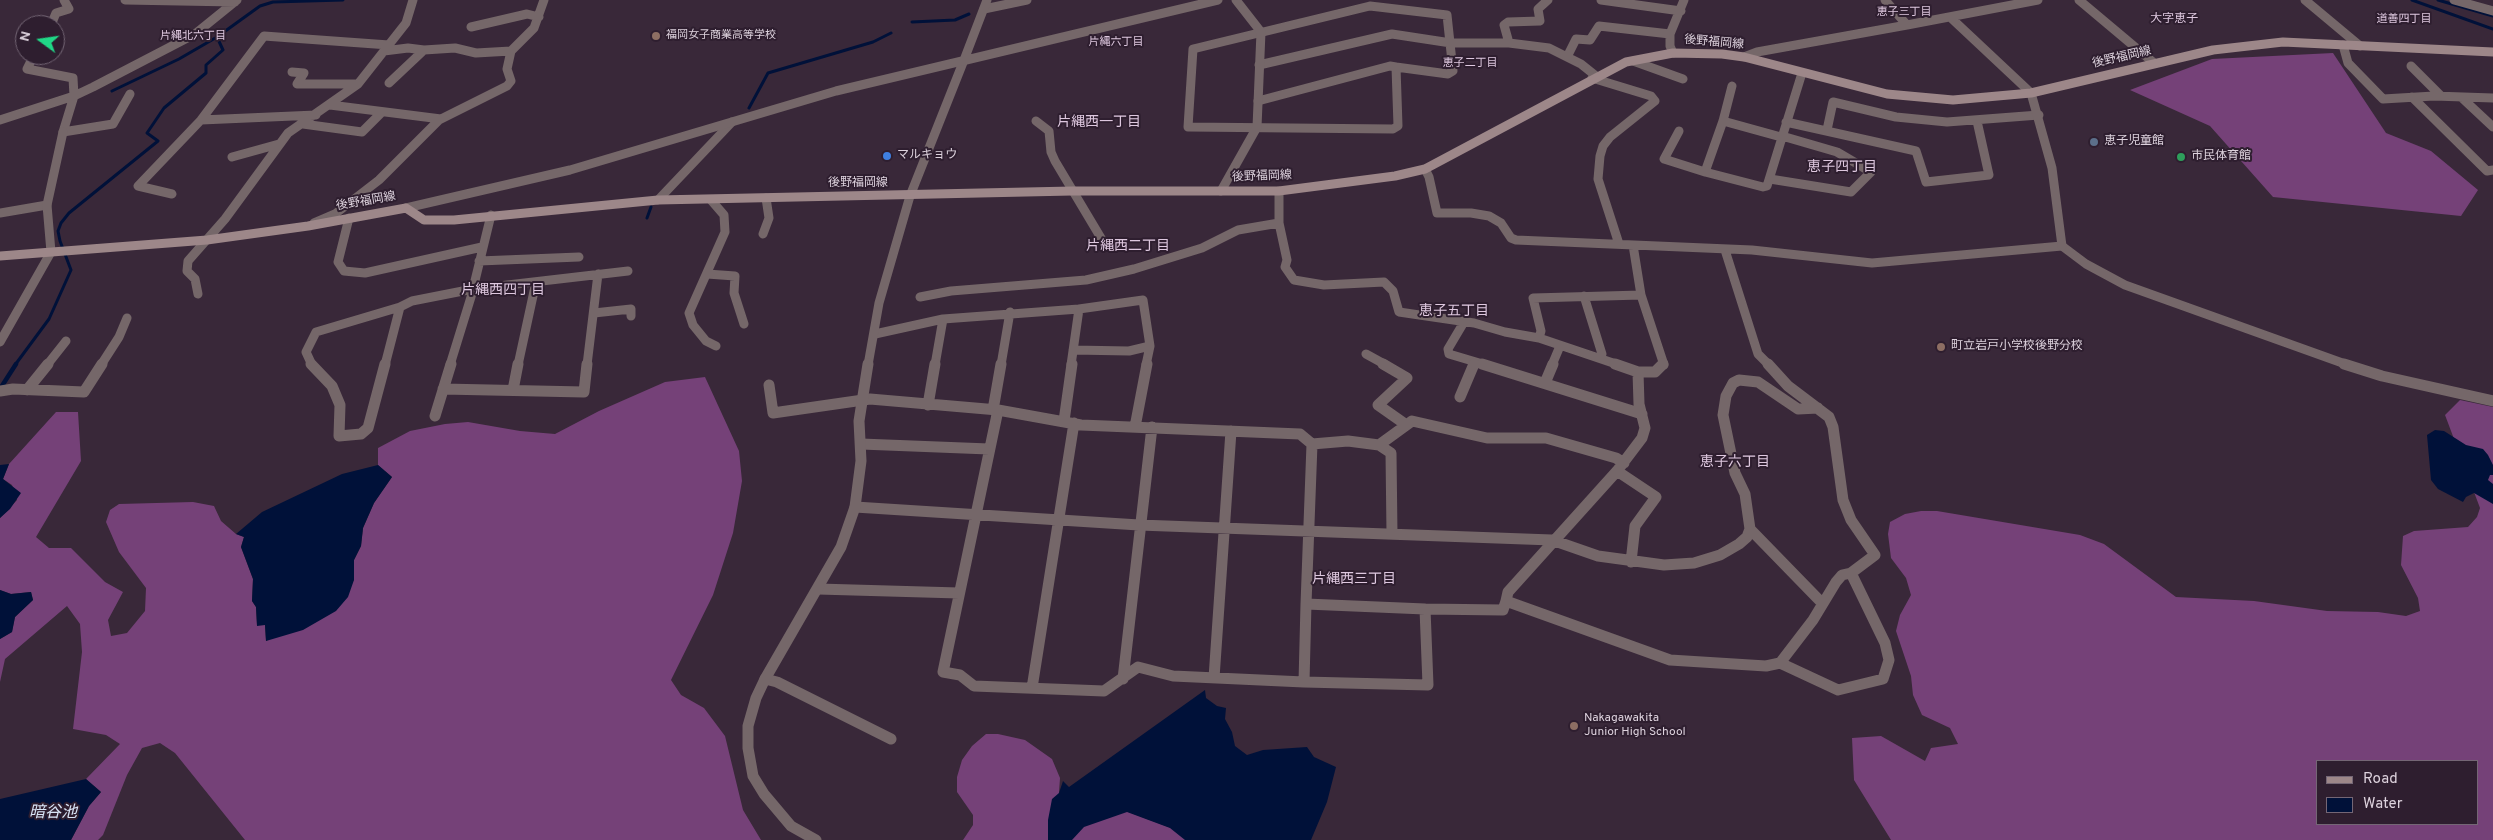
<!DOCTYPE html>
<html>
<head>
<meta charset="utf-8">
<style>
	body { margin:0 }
	#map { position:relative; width:2493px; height:840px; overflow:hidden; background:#392839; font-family:Overpass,sans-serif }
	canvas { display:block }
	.legend { position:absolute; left:2316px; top:760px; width:162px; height:65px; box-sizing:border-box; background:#2e1e2f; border:1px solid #746675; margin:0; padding:6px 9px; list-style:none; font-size:15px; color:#ddd2dd }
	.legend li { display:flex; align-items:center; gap:10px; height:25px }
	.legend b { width:25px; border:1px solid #746675 }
	.north { position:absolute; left:15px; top:15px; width:50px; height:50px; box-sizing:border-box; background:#2e1e2f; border:1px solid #746675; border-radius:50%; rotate:284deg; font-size:14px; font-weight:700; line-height:20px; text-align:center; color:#ddd2dd }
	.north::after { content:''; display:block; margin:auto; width:18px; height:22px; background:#20d887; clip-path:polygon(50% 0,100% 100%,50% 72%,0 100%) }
</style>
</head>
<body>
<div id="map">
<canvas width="2493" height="840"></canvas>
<ul class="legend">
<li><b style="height:6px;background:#9d8789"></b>Road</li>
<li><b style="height:14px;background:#001139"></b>Water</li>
</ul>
<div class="north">N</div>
</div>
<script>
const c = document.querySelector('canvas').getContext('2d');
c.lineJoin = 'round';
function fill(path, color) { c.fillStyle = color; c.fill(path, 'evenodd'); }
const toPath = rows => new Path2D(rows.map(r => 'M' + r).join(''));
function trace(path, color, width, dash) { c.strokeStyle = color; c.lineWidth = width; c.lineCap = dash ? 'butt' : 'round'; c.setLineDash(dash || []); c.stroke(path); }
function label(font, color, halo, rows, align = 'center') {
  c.font = font + ' Overpass,"Noto Sans JP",sans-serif'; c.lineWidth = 4; c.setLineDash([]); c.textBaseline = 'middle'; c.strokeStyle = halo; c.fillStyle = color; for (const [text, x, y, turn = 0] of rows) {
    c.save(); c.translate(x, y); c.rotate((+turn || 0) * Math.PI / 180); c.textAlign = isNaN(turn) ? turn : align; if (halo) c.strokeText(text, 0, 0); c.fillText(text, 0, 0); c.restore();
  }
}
const forest = toPath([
	[2333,53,2386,133,2431,151,2478,190,2461,216,2273,197,2210,126,2130,90,2212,59],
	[705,377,739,451,742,481,733,533,713,595,671,680,681,695,704,708,725,736,743,810,761,840,245,840,175,753,160,743,142,748,127,775,103,835,98,840,71,840,89,806,101,792,86,779,120,744,106,735,73,729,82,652,80,624,67,606,5,659,0,682,0,639,12,632,15,617,33,600,31,592,11,594,0,590,0,518,17,500,12,485,3,479,9,464,56,412,78,412,81,461,36,537,49,548,71,548,105,582,123,592,108,620,111,636,127,633,145,611,146,588,119,552,106,522,110,510,119,504,193,502,214,506,221,521,236,534,244,537,241,547,253,579,252,601,256,607,257,625,265,625,266,641,354,580,354,560,361,546,363,528,374,503,392,477,378,465,378,448,410,431,445,424,468,422,520,431,555,434,599,411,665,382],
	[2460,400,2493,407,2493,840,1891,840,1854,780,1852,738,1881,736,1925,761,1931,748,1958,744,1950,728,1922,715,1913,695,1911,676,1896,631,1900,615,1911,595,1906,578,1891,558,1888,534,1890,522,1905,514,1921,511,1937,511,2080,535,2104,544,2176,597,2254,601,2327,611,2378,612,2406,616,2420,611,2418,598,2401,565,2403,536,2414,531,2468,527,2477,517,2480,508,2445,415],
	[2317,761,2477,761,2477,824,2317,824],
	[986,734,998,734,1025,740,1052,759,1060,778,1058,806,1110,805,1203,840,963,840,973,825,973,815,957,792,957,777,962,760,972,746]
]);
const water = toPath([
	[2435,430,2444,431,2466,445,2483,449,2488,455,2493,465,2493,475,2490,475,2488,480,2493,484,2493,504,2474,493,2466,497,2463,502,2438,489,2431,480,2427,435],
	[9,464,3,479,21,493,10,509,0,518,0,465],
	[378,465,392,477,374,503,363,528,361,546,354,560,354,580,348,597,336,611,303,630,266,641,265,625,257,626,256,607,252,601,253,579,241,547,244,537,236,534,262,512,342,474],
	[0,590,11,594,31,592,33,600,15,617,12,632,0,639],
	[1205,690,1206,698,1217,706,1226,708,1225,719,1232,732,1235,746,1247,755,1263,750,1307,747,1314,757,1336,767,1327,802,1311,840,1185,840,1170,828,1127,812,1084,827,1072,840,1048,840,1048,820,1052,799,1059,793,1063,781,1069,787],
	[86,779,101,792,89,806,71,840,0,840,0,799]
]);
const streamFar1 = toPath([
	[2412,0,2493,29],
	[2438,0,2493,16],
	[912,22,955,20,969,14],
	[112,91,179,59,217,37],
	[749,108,768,73,873,42,891,33],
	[647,218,651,207],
	[15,365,49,319,71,270,60,241,58,231,61,223,69,213,158,141,147,133,164,108,206,73,206,65,223,50,217,37,260,6,273,2,343,0]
]);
const stream = toPath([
	[0,389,16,364]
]);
const minorFar1 = toPath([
	[125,0,235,2],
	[1548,0,1538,9,1540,21,1508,22,1504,25,1509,43,1549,48,1581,64,1596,76],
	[1601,0,1681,11],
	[1885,0,1907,25,2038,0],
	[2079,0,2154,63],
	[2305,0,2360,46],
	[2454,0,2493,11],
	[1370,6,1447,15,1453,71,1448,74,1396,67,1398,126,1393,129,1188,127,1193,49,1370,6],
	[984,9,1027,0],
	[1950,17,2031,93],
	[51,25,56,13,69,9,64,0],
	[471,27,527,14,539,17],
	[2343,45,2348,63,2383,99,2434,96,2493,98],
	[384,51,408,48,424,50,455,48,476,53,511,51],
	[1673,53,1670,46,1670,34,1684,0],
	[34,55,27,69,73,78,74,96,63,132],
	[1567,57,1576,39,1590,40,1599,26,1670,34],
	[1744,57,1757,52,1907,25],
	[1633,61,1683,79],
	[1259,65,1392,34,1451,43,1509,43],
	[2411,66,2441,96],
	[292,72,304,73,297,84,358,84],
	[1592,78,1651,96,1655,101,1610,137,1603,146,1600,156,1598,179,1619,244],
	[389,83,424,50],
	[2412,97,2487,171,2493,170],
	[2461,97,2493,127],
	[1258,101,1390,66,1396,67],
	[330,105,441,119],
	[316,115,201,120,264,36,389,45],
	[0,120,74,96,93,87,195,34,237,0],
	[1036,121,1049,131,1051,152,1055,161,1101,238],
	[1723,121,1781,137],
	[1786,122,1916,151,1926,182,1989,175,1977,121],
	[303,124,362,132,382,112],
	[1827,130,1833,102,1896,117,1947,122,2039,115],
	[1679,131,1664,159,1705,172,1763,187,1767,186,1802,73],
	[63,132,113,124,130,94],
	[232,157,279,144],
	[1425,169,1429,177,1437,213,1471,213,1489,216,1501,223,1511,238,1516,240,1752,250,1872,263,2062,246,2086,264,2125,285,2348,365],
	[1705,172,1723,121,1732,86],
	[1770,179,1851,192,1871,172,1837,152,1782,136],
	[138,186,201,120],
	[138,186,172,194],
	[1279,191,1279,223,1287,260,1285,267,1294,280,1324,285,1384,282,1393,291,1399,312,1474,323,1505,332,1539,338,1619,365],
	[910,196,964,60],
	[658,200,732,122],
	[711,200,724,215,725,232,689,313,693,325,706,341,716,346],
	[0,213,47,205],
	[349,218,338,262,344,271,365,273,482,247],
	[314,223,335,214,379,180,439,120,507,86,511,81,507,69,511,51,534,28,544,0],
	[763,234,769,218,766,198],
	[1633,245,1641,295,1664,365],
	[1725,250,1758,354,1769,365],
	[479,261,579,257],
	[707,274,735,276,734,293,744,324],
	[198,294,195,279,187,271,188,261,225,219,288,133,358,84,406,23,413,0],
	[1584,296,1602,354,1600,358],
	[920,297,951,291,1086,280,1134,269,1202,248,1238,230,1279,223],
	[400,307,412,301,473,289,628,271],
	[594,313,631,309,631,316],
	[1464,322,1448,349,1449,354,1486,365],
	[875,334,943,319,1079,309,1071,365],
	[1539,338,1541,331,1533,298,1641,295],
	[1073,350,1129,351,1150,346,1143,300,1079,309],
	[1366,354,1386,365],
	[47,365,66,341],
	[101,365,119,337,127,318],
	[312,365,306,352,316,332,400,307],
	[385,365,400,307],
	[450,365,471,297,491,215],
	[518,365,536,282],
	[587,365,598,274],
	[935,365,943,319],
	[1001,365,1010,312],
	[1146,365,1150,346],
	[1474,365,1475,362],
	[1552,365,1560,346]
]);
const minor = toPath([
	[311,364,332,386,340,405,339,436,361,434,368,428,385,364],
	[1383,364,1407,378,1378,405,1405,424],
	[1482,364,1642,414],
	[1615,364,1638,372],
	[1663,364,1655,372,1638,372,1639,404,1645,428,1642,438,1617,471,1508,592,1506,601,1670,660,1766,666,1780,663,1838,690,1883,679,1889,660,1885,643,1851,573,1875,555,1851,520,1843,500,1833,427,1829,417,1788,386,1768,364],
	[2344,364,2382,376,2493,401],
	[1545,383,1553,364],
	[769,385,773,413,870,399,998,410,1081,425,1300,434,1312,444,1306,604],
	[443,389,584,392,587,364],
	[27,390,48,364],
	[513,390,518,364],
	[0,391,13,389,84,392,102,364],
	[1460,397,1474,364],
	[928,405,935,364],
	[1818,408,1798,409,1758,382,1739,380,1733,383,1726,396,1723,415,1735,473,1745,494,1750,529,1822,603],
	[993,410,1001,364],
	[998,410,943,672,960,675,974,686,1104,691,1138,667,1173,676,1304,682],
	[435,416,451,364],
	[1064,421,1072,364],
	[1135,427,1147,364],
	[861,444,989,449],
	[1312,444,1348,441,1379,445,1412,421,1487,438,1546,438,1616,458,1624,463],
	[1379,445,1391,453,1392,534],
	[1617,471,1656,497,1635,526,1631,562],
	[855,507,1139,525,1552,540,1598,556,1664,565,1694,563,1720,555,1739,544,1747,537,1750,529],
	[818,589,959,593],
	[1306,604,1425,609,1428,685,1304,682,1306,604],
	[1425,609,1503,610,1506,601],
	[1780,663,1813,620,1836,582,1842,575,1851,573],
	[1214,678,1231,431],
	[765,679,777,682,891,739],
	[1123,679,1152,427],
	[1032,688,1074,423]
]);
const tertiaryFar1 = toPath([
	[964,60,987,0],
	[2031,93,2052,168,2062,246],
	[1221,191,1257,127,1261,32,1236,0],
	[406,208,570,170,836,91,1218,0],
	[0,342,51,252,47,205,63,132],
	[868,365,879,303,910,196]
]);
const tertiary = toPath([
	[816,840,791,826,764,794,753,776,748,748,748,726,756,698,765,679,841,547,855,507,861,461,859,421,868,364]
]);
const secondary = toPath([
	[0,256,207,240,308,226,406,208,424,220,454,220,658,200,1072,191,1279,191,1395,176,1425,169,1626,62,1673,53,1722,54,1744,57,1887,94,1953,100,2031,93,2213,50,2283,42,2493,52]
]);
const markers = [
	[656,36,5,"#8d6e63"],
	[2094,142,5,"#5c6f8a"],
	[887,156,5,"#3f7fe0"],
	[2181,157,5,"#2e9e5b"],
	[1941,347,5,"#8d6e63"],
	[1574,726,5,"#8d6e63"]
];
const farNeighbourhoodnames = [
	["恵子三丁目",1904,13],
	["道善四丁目",2404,20],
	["片縄北六丁目",193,37],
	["片縄六丁目",1116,43],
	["恵子二丁目",1470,64]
];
const farPoinames = [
	["福岡女子商業高等学校",666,36]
];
const farQuarternames = [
	["大字恵子",2174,20]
];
const streetNames = [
	["後野福岡線",1714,43,5],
	["後野福岡線",2122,58,-13],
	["後野福岡線",1262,177,-2],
	["後野福岡線",858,184],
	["後野福岡線",366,202,-10]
];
const poiNames = [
	["恵子児童館",2104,142],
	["マルキョウ",897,156],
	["市民体育館",2191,157],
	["町立岩戸小学校後野分校",1951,347],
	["Nakagawakita",1584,719],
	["Junior High School",1584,733]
];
const neighbourhoodNames = [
	["片縄西一丁目",1099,123],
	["恵子四丁目",1842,168],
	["片縄西二丁目",1128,247],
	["片縄西四丁目",503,291],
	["恵子五丁目",1454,312],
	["恵子六丁目",1735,463],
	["片縄西三丁目",1354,580]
];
const nearWaternames = [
	["暗谷池",53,814]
];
fill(forest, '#754178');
fill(water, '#001139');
trace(streamFar1, '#001139', 3);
trace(stream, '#001139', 4.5);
trace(minorFar1, '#756769', 9);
trace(minor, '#756769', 11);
trace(tertiaryFar1, '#756769', 9);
trace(tertiary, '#756769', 11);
trace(secondary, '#9d8789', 9);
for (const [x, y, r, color] of markers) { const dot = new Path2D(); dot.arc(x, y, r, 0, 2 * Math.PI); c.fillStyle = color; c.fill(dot); trace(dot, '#2e1e2f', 2); }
label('11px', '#dec8df', '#2e1e2f', farNeighbourhoodnames);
label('11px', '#ddd2dd', '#2e1e2f', farPoinames, 'left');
label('12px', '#dec8df', '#2e1e2f', farQuarternames);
label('12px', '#ddd2dd', '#2e1e2f', streetNames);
label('12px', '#ddd2dd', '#2e1e2f', poiNames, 'left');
label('14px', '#dec8df', '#2e1e2f', neighbourhoodNames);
label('italic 16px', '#d8e4f6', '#2e1e2f', nearWaternames);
</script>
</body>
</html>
